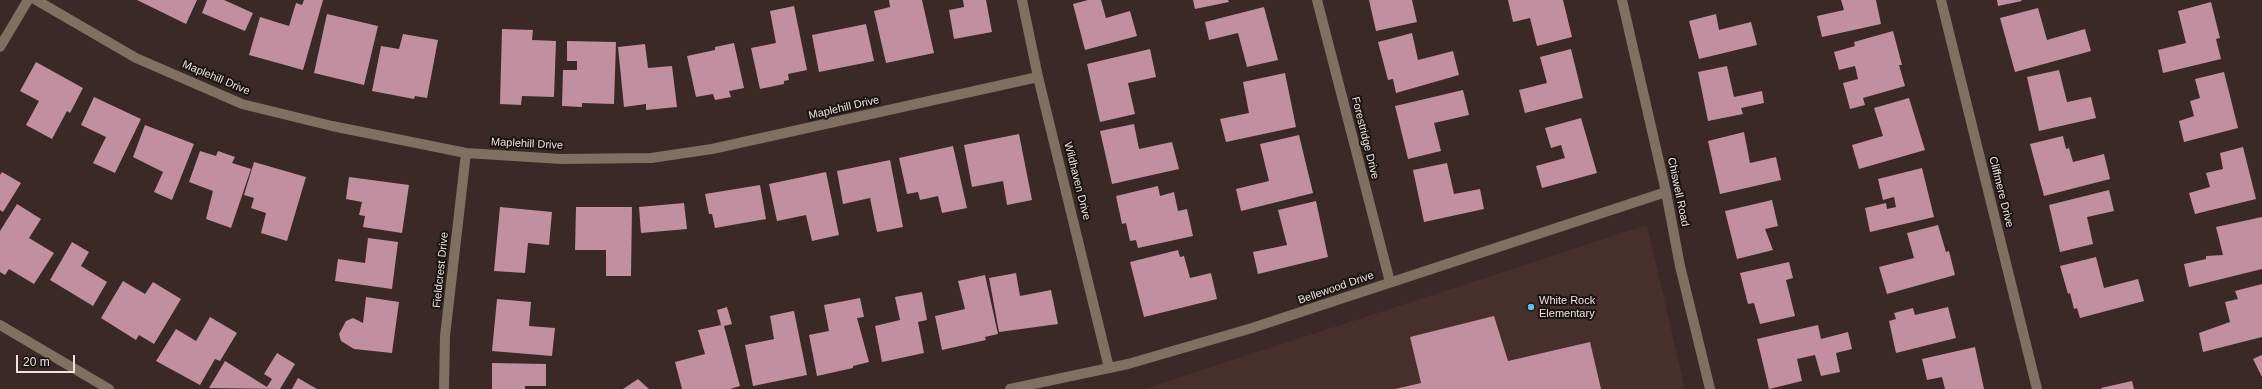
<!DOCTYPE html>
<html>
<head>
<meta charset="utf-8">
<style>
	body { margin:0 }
	#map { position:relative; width:2262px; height:389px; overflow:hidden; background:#3a2926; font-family:Arial,sans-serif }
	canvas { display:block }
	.scale { position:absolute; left:16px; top:355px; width:59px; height:18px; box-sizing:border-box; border:2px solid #ede2df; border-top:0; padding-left:5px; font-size:12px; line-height:14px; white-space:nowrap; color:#ede2df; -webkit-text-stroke:3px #1c1413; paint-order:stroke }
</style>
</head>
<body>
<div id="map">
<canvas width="2262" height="389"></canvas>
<div class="scale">20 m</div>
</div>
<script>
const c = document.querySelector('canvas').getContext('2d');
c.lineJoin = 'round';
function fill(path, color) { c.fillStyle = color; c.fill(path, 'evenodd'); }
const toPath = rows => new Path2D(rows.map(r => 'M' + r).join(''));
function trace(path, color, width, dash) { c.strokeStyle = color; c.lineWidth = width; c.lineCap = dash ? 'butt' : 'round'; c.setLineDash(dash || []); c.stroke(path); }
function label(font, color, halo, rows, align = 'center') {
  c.font = font + ' Arial,sans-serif'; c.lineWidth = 4; c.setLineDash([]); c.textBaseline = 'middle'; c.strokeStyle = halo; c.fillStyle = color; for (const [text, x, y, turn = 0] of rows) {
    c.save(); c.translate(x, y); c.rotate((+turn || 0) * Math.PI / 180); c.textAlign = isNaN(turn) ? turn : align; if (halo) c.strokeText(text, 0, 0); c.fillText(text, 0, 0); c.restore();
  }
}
const built = toPath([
	[1647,225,1685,389,1144,389]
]);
const building = toPath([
	[137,0,197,0,186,24],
	[207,0,224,0,253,13,245,31,202,13],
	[304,0,323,0,303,70,249,55,260,17,289,26,296,3,302,5],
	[889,0,922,0,934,53,886,63,874,11,890,7],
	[963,0,986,0,992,32,954,39,949,10,964,7],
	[1088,0,1101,0,1106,18,1130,11,1137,36,1085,50,1073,4],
	[1193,0,1228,0,1229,2,1195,9],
	[1369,0,1412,0,1417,22,1376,31],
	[1508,0,1563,0,1572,37,1537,46,1530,18,1513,22],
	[1841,0,1876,0,1881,24,1822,37,1817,16,1844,10],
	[1997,0,2021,0,2022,1,1998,6],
	[2211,2,2220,38,2216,39,2221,59,2163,73,2158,50,2186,43,2178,11],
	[794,6,807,70,788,74,789,80,784,81,784,84,760,89,751,48,776,43,770,11],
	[1264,7,1278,60,1247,67,1238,33,1209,40,1205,22],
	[2038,8,2047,40,2085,29,2091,51,2015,72,2000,18],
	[327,14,378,26,364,85,314,73],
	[1716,14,1719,30,1751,22,1757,45,1699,59,1689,21],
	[866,24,874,61,819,72,812,35],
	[502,29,533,30,532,40,556,41,554,97,522,96,521,105,500,104],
	[1893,31,1902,65,1899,65,1905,86,1863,98,1865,105,1850,109,1843,83,1858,79,1855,66,1839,70,1834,52,1855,46,1854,42],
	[1412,33,1418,60,1453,51,1459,75,1396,93,1393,79,1388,80,1378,42],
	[403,34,438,40,427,98,415,96,414,99,372,91,381,46,399,49],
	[567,41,616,42,614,104,582,103,582,107,562,106,563,70,577,70,577,61,567,61],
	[734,43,744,88,729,91,731,97,715,100,713,94,696,97,687,56,715,50,715,47],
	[645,44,648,68,672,66,677,107,646,110,646,104,624,107,618,47],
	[1150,49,1156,77,1128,83,1135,114,1100,122,1087,64],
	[1571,49,1583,98,1525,113,1519,90,1547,83,1540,57],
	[36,62,83,88,70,113,67,111,52,139,26,125,39,101,20,91],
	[1727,66,1734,97,1762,91,1764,103,1741,108,1743,114,1708,121,1698,72],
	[2059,70,2067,102,2091,97,2096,118,2039,131,2027,77],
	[2224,72,2238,128,2184,142,2179,121,2194,116,2190,101,2200,98,2195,79],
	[1285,73,1296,127,1226,142,1220,119,1249,113,1243,82],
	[1463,90,1469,115,1434,123,1441,151,1408,159,1395,106],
	[94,97,141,119,115,173,93,163,106,137,81,125],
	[1909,98,1925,150,1859,169,1852,145,1883,136,1874,108],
	[1581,118,1597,173,1542,188,1536,166,1565,158,1561,145,1551,148,1545,128],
	[1134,124,1139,149,1172,142,1179,169,1112,184,1100,131],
	[145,125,194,144,172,200,154,192,163,172,133,157],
	[1744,132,1750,163,1776,157,1781,180,1720,194,1708,141],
	[1019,134,1032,200,1007,205,1003,181,972,187,964,145],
	[1299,135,1313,193,1241,211,1236,189,1269,181,1260,144],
	[2063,136,2066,149,2069,148,2073,162,2104,154,2110,179,2044,196,2030,144],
	[953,146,967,208,942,213,938,196,920,200,918,192,907,194,899,158],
	[2243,147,2256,199,2195,214,2189,193,2210,187,2206,173,2223,169,2220,153],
	[200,151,216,156,218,151,235,157,232,163,251,169,231,228,206,219,213,191,189,182],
	[890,160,903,227,877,232,870,198,843,204,837,171],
	[254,162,306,177,287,241,261,233,266,213,251,208,254,198,244,195],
	[1447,163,1454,194,1480,189,1484,209,1424,222,1413,170],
	[1922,168,1934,217,1870,232,1865,208,1886,203,1887,209,1896,207,1894,197,1883,200,1878,179],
	[2,172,21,183,3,212,0,210,0,175],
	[826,172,839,235,812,241,806,215,777,221,769,184],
	[349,177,409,185,402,233,363,227,365,216,359,215,362,202,346,199],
	[760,185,766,219,715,228,712,214,709,214,705,194],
	[1158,186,1160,196,1174,192,1178,211,1187,209,1193,236,1138,248,1136,240,1130,241,1126,223,1122,224,1116,196],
	[2109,190,2114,211,2087,217,2093,244,2060,252,2049,205],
	[1772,200,1778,226,1765,229,1773,250,1737,259,1725,211],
	[1316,201,1328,257,1258,274,1253,252,1287,245,1278,210],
	[684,203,687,229,641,233,639,207],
	[17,204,41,219,29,238,54,253,34,284,9,269,5,275,0,272,0,231],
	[500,207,552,212,549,245,528,243,525,273,494,271],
	[576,207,632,207,631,276,606,276,606,250,575,250],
	[2262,217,2262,269,2189,287,2184,264,2206,259,2206,256,2223,255,2216,227],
	[1938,225,1946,252,1949,251,1955,275,1887,294,1879,267,1914,258,1907,233],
	[368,238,398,242,392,289,335,281,338,259,365,263],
	[72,242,89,252,81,266,107,282,93,306,50,280],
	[1178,250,1180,257,1184,256,1190,278,1211,273,1217,299,1144,317,1130,262],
	[2096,257,2104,288,2138,279,2144,301,2080,318,2077,308,2074,309,2070,293,2068,294,2060,266],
	[1789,262,1793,278,1786,280,1795,316,1760,324,1754,303,1748,304,1740,273],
	[1016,273,1020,296,1051,290,1058,324,999,332,989,278],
	[985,275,998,334,985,337,986,340,942,350,935,316,965,309,958,281],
	[123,281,145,294,153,282,181,299,154,344,139,335,136,340,101,318],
	[2262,284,2262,337,2203,352,2199,333,2230,322,2225,302,2238,299,2235,291],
	[922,292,927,320,918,322,924,353,882,362,875,326,900,320,895,297],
	[366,297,399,302,392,353,354,349,341,341,339,334,346,321,353,318,363,323],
	[860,298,864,317,857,318,869,362,853,366,853,368,817,376,809,335,829,331,824,305],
	[497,299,531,302,529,326,555,328,552,356,492,351],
	[727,307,732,324,724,326,740,386,730,389,682,389,675,362,705,354,698,330,721,325,717,310],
	[1948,307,1956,338,1896,353,1889,321,1896,319,1894,313,1913,308,1915,315],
	[793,311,794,311,807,375,753,386,745,345,774,339,770,316],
	[1494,316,1508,361,1590,342,1601,389,1395,389,1421,383,1410,337],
	[210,317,237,333,220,361,215,359,200,385,156,361,176,329,196,341],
	[1818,325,1821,339,1848,332,1852,349,1836,353,1840,372,1821,376,1815,355,1797,359,1802,381,1769,389,1757,339],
	[1975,347,1984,389,1945,389,1942,377,1927,380,1922,359],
	[277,353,295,364,280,389,209,388,225,361,267,387,272,379,264,374],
	[2262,355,2262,377,2253,359],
	[492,363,546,364,546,386,525,386,525,389,492,389],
	[298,378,317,389,292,389],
	[638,379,649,389,623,389],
	[2132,381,2134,389,2102,389,2101,388]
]);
const minor = toPath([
	[36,0,136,58,242,104,332,126,466,153,561,159,651,158,712,149,1038,77],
	[1022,0,1038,77,1109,368],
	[1317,0,1390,282],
	[1622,0,1666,192,1680,266,1710,389],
	[1941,0,2037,389],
	[0,47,28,0],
	[0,325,109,389],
	[444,389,445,336,466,153],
	[1010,389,1128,364,1252,328,1666,192]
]);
const markers = [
	[1531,307,4,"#59c8e4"]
];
const streetNames = [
	["Maplehill Drive",216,78,23],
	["Maplehill Drive",844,108,-13],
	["Forestridge Drive",1365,138,76],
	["Maplehill Drive",527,144,3],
	["Wildhaven Drive",1077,181,76],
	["Chiswell Road",1678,192,78],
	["Cliffmere Drive",2001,192,76],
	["Fieldcrest Drive",441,270,-84],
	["Bellewood Drive",1336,288,-19]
];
const poiNames = [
	["White Rock",1539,301],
	["Elementary",1539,314]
];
fill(built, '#472f2b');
fill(building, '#c28fa1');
trace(minor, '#807062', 10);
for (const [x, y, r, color] of markers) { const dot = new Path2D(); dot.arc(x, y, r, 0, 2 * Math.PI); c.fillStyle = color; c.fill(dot); trace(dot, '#1c1413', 1.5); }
label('11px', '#ede2df', '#1c1413', streetNames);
label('11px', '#ede2df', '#1c1413', poiNames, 'left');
</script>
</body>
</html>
